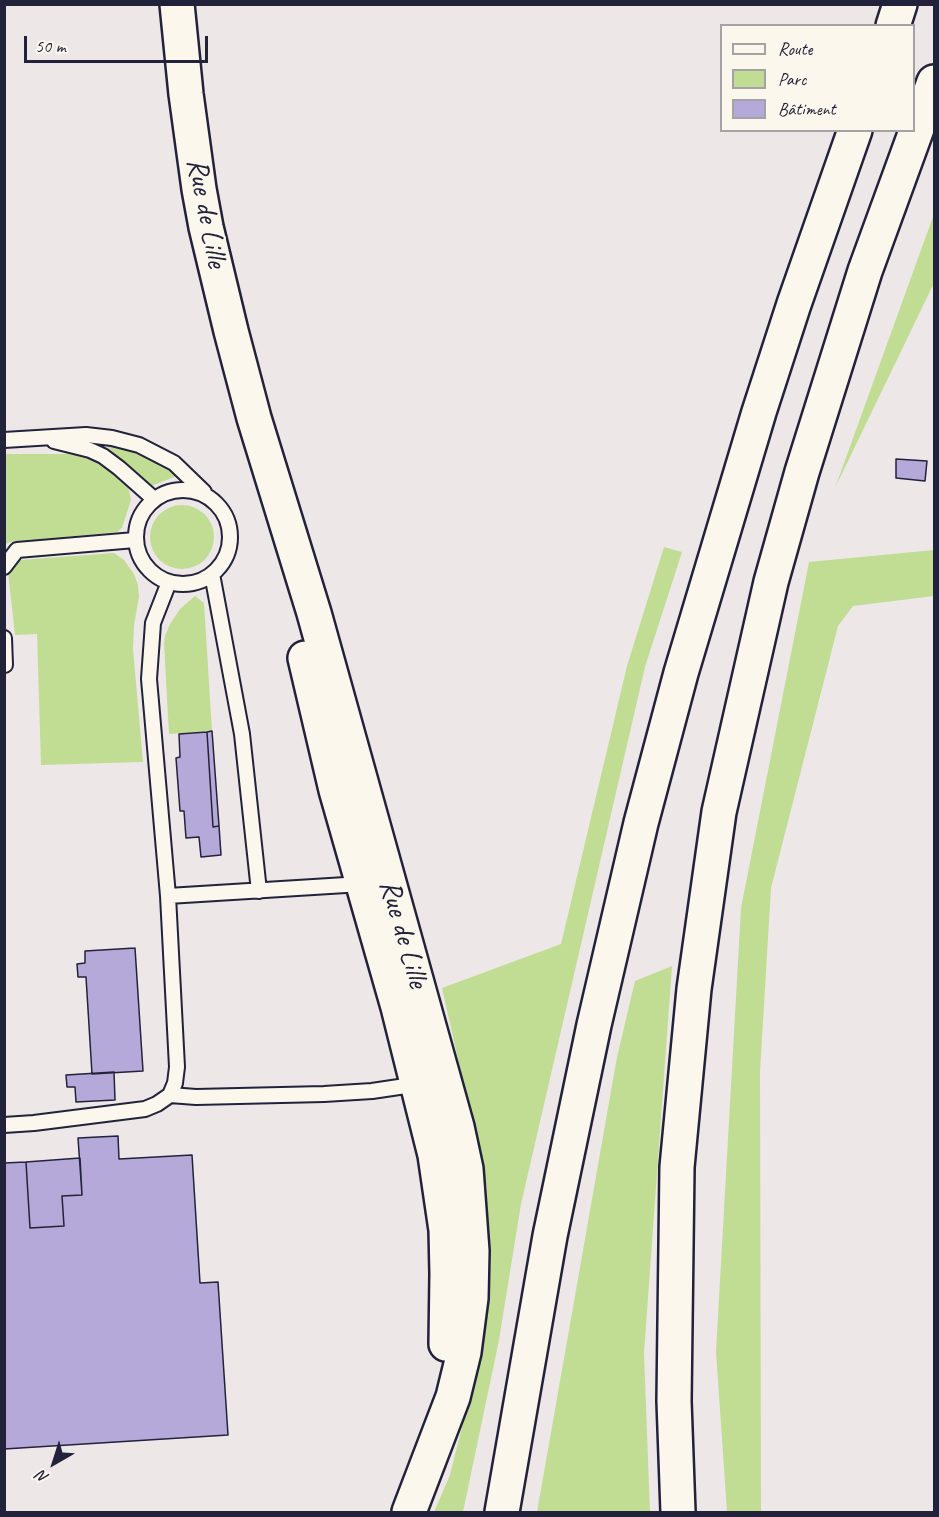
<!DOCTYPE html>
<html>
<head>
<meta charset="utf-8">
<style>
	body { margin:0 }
	#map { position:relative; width:939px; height:1517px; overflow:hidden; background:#ede7e8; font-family:Caveat,sans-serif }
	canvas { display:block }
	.frame { position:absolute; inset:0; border:6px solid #22223b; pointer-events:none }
	.legend { position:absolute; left:720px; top:24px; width:195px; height:108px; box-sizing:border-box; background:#fbf7ec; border:2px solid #a4a2a5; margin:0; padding:8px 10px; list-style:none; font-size:18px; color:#22223b }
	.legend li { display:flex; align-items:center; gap:12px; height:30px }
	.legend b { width:30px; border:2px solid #a4a2a5 }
	.north { position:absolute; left:24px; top:1433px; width:60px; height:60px; -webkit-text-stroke:4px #fbf7ec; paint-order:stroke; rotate:219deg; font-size:16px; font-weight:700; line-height:24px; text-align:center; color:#22223b }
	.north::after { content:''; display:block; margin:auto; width:21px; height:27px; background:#22223b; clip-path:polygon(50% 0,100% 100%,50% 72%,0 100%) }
	.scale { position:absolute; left:24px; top:36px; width:184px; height:27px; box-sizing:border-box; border:3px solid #22223b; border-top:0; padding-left:8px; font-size:18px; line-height:21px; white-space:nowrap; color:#22223b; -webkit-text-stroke:4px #fbf7ec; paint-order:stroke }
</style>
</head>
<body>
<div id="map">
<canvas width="939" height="1517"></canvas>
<div class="frame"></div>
<ul class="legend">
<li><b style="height:8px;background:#fbf7ec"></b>Route</li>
<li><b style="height:16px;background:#c1dd94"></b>Parc</li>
<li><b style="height:16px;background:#b5a9d9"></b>Bâtiment</li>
</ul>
<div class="north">N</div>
<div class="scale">50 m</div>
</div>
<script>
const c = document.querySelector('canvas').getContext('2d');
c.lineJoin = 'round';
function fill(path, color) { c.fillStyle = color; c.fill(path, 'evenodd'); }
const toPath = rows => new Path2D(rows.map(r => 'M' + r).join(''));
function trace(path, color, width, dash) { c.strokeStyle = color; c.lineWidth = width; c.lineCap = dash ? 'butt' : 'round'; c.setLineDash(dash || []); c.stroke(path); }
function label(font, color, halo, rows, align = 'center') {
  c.font = font + ' Caveat,sans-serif'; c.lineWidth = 4.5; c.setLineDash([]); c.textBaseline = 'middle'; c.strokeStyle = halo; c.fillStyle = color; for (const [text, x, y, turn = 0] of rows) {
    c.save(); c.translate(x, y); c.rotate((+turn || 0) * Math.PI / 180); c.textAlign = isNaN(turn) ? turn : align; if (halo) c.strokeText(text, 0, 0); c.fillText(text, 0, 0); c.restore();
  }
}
const green = toPath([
	[934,214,934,283,835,488],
	[102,442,145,454,176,473,177,476,151,486],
	[5,454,68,454,97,461,122,479,129,490,131,500,122,528,117,532,11,542,5,544],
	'150 537a32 32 0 1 1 64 0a32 32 0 1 1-64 0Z',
	[664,547,682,552,645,667,521,1204,499,1340,463,1512,434,1512,450,1475,474,1379,488,1285,487,1188,442,988,561,944,627,666],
	[934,550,934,596,853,606,838,626,771,888,760,1072,761,1512,727,1512,716,1352,741,908,809,562],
	[114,553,124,560,134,574,138,585,139,597,134,625,133,649,143,762,41,765,37,634,15,635,8,572,15,563,20,560],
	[195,596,204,603,212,731,169,734,164,644,165,636,170,624,180,609],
	[672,966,644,1353,650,1512,537,1512,617,1057,635,981]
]);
const building = toPath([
	[896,459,927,461,925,481,896,478,896,459],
	[212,731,219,826,213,827,207,732,212,731],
	[207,732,213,827,219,826,221,855,201,857,199,837,186,838,184,811,180,811,176,758,180,757,179,734,207,732],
	[135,948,143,1071,92,1074,86,977,78,977,77,964,85,963,85,951,135,948],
	[114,1072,115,1100,76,1102,75,1087,67,1087,66,1075,114,1072],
	[118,1136,119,1159,192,1155,200,1283,218,1282,228,1435,4,1449,4,1163,26,1162,30,1228,64,1226,62,1196,82,1195,78,1138,118,1136],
	[80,1158,82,1195,62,1196,64,1226,30,1228,26,1162,80,1158]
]);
const service = toPath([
	[4,440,86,435,112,438,139,445,174,463,204,492],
	[54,441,90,450,103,456,119,468,154,499],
	'136 537a47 47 0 1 1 94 0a47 47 0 1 1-94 0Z',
	[4,567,17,550,135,540],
	[212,574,242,734,259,891],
	[4,638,5,665],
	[168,896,362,884],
	[170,1095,196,1097,324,1094,372,1091,419,1084],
	[4,1125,34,1123,145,1109,157,1104,170,1095,175,1083,177,1067,168,896,149,679,153,623,169,582]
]);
const secondary = toPath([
	[177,4,186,94,199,189,206,227,231,331,254,418,314,613,457,1127,466,1169,472,1251,471,1298,464,1352,453,1397,409,1512],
	[305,658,336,790,398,1007,435,1155,446,1230,447,1274,446,1344]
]);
const motorway = toPath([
	[893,26,900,4],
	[502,1512,550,1236,594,1025,641,823,681,673,759,412,794,304,855,130],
	[678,1512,674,1401,677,1167,694,989,719,812,771,582,802,472,865,271,934,82]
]);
const streetNames = [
	["Rue de Lille",206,213,79],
	["Rue de Lille",403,934,74]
];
fill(green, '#c1dd94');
fill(building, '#b5a9d9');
trace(building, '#22223b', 1.5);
trace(service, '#22223b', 18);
trace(secondary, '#22223b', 38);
trace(motorway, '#22223b', 38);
trace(service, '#fbf7ec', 14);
trace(secondary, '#fbf7ec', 33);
trace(motorway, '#fbf7ec', 33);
label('30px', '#22223b', '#fbf7ec', streetNames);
</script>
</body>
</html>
